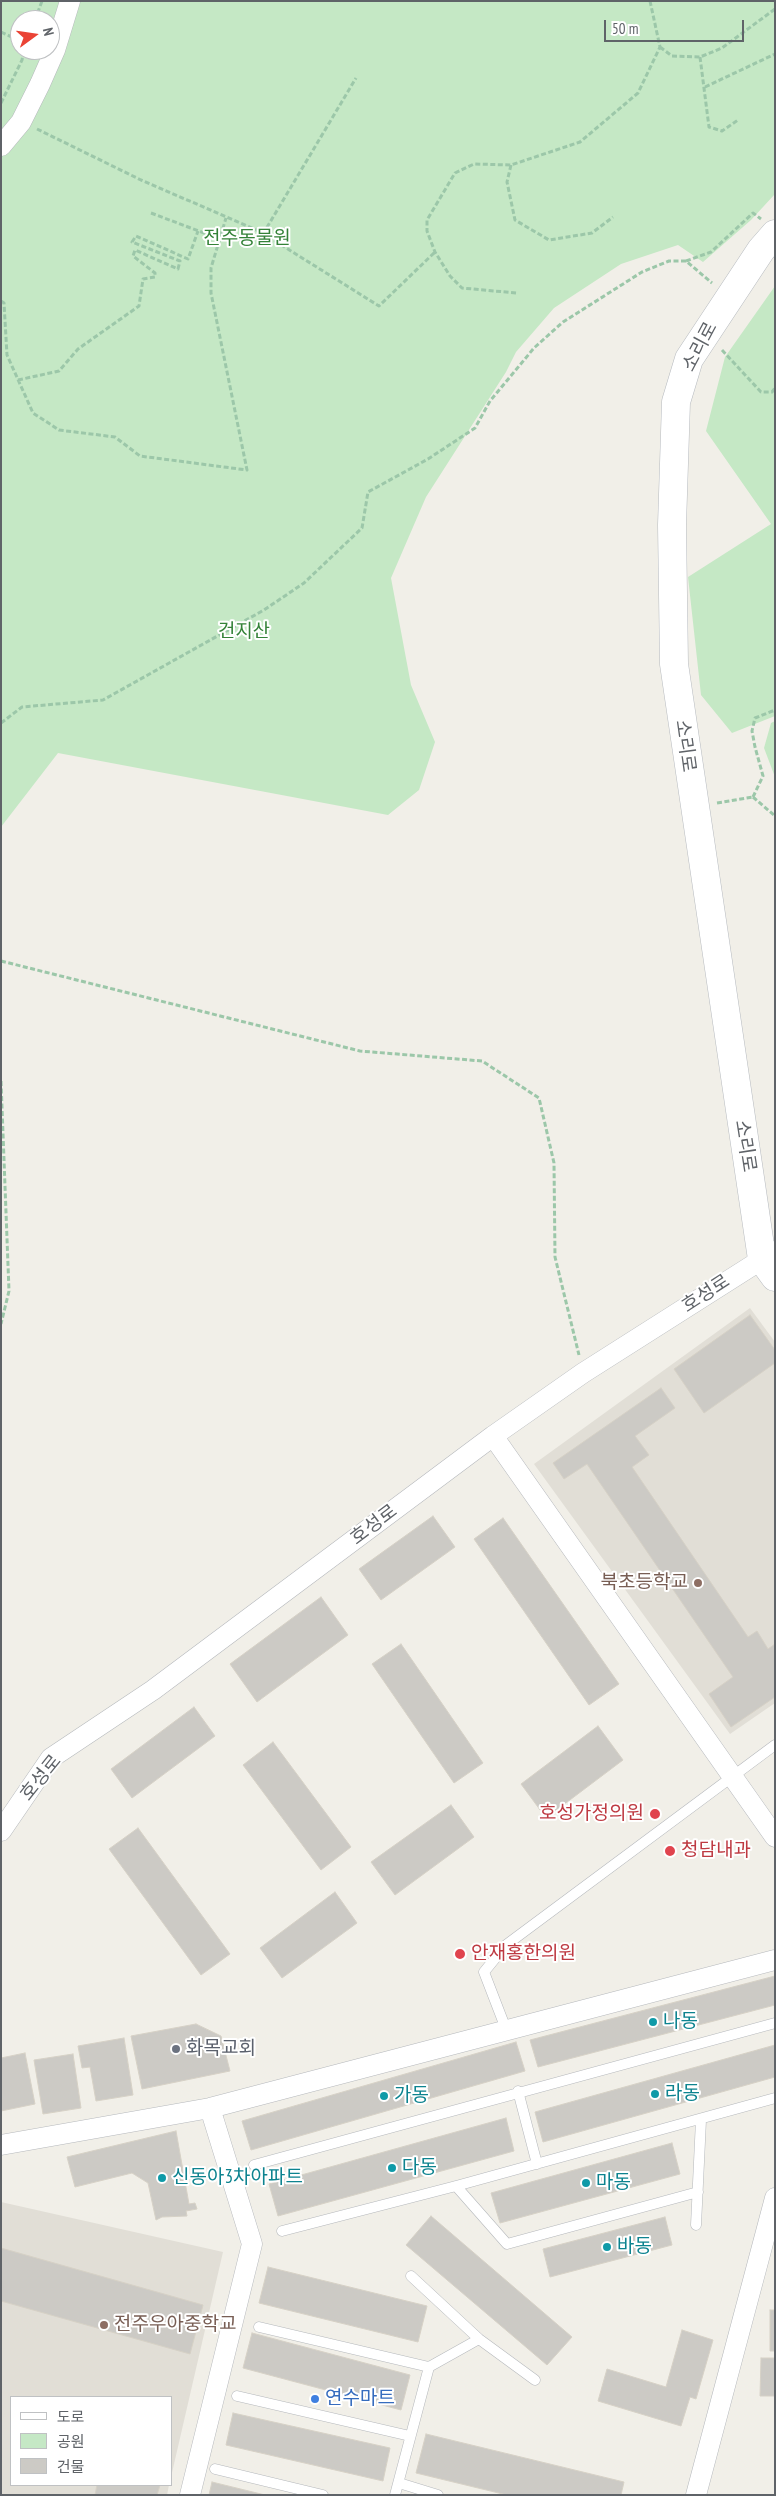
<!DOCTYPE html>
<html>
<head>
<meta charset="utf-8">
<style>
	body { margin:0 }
	#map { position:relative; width:776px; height:2496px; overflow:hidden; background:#f1efe8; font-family:"PT Sans Narrow","Noto Sans KR",sans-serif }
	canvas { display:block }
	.frame { position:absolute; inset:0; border:2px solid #5f6368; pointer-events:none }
	.legend { position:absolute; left:10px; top:2396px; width:162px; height:90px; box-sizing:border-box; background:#fff; border:1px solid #bfc1c3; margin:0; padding:6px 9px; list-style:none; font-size:15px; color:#5f6368 }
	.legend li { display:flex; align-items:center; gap:10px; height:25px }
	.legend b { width:25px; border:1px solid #bfc1c3 }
	.north { position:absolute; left:10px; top:10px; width:50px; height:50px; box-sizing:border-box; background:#fff; border:1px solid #bfc1c3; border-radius:50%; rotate:76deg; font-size:14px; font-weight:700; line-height:20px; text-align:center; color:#5f6368 }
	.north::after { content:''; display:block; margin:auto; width:18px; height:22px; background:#ea4335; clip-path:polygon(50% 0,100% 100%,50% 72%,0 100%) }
	.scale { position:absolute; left:604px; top:20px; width:140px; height:22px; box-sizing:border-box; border:2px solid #5f6368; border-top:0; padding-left:6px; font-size:15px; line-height:18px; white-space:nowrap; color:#5f6368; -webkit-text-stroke:4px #fff; paint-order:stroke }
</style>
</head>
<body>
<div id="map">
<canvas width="776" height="2496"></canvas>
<div class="frame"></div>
<ul class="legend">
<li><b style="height:6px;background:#fff"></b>도로</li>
<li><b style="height:14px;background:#c5e8c5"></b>공원</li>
<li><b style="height:14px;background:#cccac5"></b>건물</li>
</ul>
<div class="north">N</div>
<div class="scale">50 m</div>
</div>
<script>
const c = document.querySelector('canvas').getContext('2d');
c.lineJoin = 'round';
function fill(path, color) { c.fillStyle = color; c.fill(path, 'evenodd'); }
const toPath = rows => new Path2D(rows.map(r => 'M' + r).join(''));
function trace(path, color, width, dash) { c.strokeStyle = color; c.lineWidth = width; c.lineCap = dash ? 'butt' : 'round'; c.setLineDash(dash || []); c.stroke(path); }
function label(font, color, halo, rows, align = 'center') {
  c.font = font + ' "PT Sans Narrow","Noto Sans KR",sans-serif'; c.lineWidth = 4; c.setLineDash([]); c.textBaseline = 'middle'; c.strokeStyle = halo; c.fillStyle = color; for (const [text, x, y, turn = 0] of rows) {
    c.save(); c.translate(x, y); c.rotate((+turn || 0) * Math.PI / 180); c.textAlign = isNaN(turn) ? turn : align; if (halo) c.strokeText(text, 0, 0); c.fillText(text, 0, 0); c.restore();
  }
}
const education = toPath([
	[750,1308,775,1342,775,1703,730,1734,534,1464],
	[1,2202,223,2252,171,2477,171,2397,11,2397,11,2485,169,2485,167,2495,1,2495]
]);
const green = toPath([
	[1,1,775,1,775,194,751,220,703,262,678,245,621,264,554,308,516,352,506,372,426,497,391,578,411,685,435,742,419,790,388,815,58,753,1,827],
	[20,20,50,20,50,50,20,50],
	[775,286,775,716,732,733,701,695,688,577,771,524,706,431,725,357],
	[775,721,775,777,764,748,771,723]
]);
const building = toPath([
	[750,1315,775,1350,775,1363,704,1413,674,1369,750,1315],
	[661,1388,675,1408,635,1436,649,1455,632,1467,748,1637,757,1631,768,1649,775,1644,775,1697,731,1727,709,1694,733,1677,587,1464,564,1479,553,1463,661,1388],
	[433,1516,455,1547,381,1600,359,1569,433,1516],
	[503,1518,619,1684,589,1705,474,1539,503,1518],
	[321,1597,348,1635,257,1702,230,1664,321,1597],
	[401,1644,483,1763,454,1783,372,1664,401,1644],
	[194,1707,215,1736,132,1798,111,1769,194,1707],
	[598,1726,623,1760,546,1818,521,1784,598,1726],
	[273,1742,351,1847,321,1870,243,1765,273,1742],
	[451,1805,474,1837,395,1895,371,1862,451,1805],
	[138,1828,230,1954,201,1975,109,1849,138,1828],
	[335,1892,357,1923,282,1978,260,1948,335,1892],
	[775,1976,775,2005,538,2067,530,2040,775,1976],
	[196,2024,221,2036,230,2071,142,2089,131,2036,196,2024],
	[124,2038,133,2095,96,2101,90,2067,82,2068,78,2046,124,2038],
	[516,2042,525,2071,251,2150,242,2121,516,2042],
	[775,2045,775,2077,543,2142,535,2112,775,2045],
	[25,2053,35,2104,1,2111,1,2058,25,2053],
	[73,2054,81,2108,43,2114,34,2060,73,2054],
	[506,2118,514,2151,278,2216,269,2184,506,2118],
	[176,2131,189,2204,195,2203,197,2209,186,2211,187,2216,162,2217,156,2220,148,2183,132,2173,75,2187,67,2157,176,2131],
	[672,2143,680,2174,500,2223,491,2193,672,2143],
	[431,2216,572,2337,547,2365,406,2245,431,2216],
	[665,2217,672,2245,550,2277,543,2249,665,2217],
	[1,2248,203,2305,190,2354,1,2301,1,2248],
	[268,2267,427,2306,418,2342,259,2303,268,2267],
	[770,2310,775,2310,775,2351,770,2351,770,2310],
	[682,2330,713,2340,696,2399,690,2397,681,2426,598,2401,607,2369,666,2387,682,2330],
	[252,2333,410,2375,401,2410,243,2368,252,2333],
	[761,2358,775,2358,775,2396,760,2396,761,2358],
	[233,2413,390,2448,383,2481,226,2445,233,2413],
	[426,2434,624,2482,621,2495,507,2495,416,2473,426,2434],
	[212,2482,265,2495,209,2495,212,2482],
	[97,2485,160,2485,157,2495,95,2495,97,2485]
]);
const path = toPath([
	[35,20,42,1],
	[1,32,20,41],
	[660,47,672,56,700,57,722,48,775,9],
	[700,57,709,127,722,131,738,120],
	[705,87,775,54],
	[1,103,22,60,24,50],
	[37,129,141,180,259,231,379,306,435,252],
	[511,165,507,182,515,220,549,240,592,233,613,217],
	[151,213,220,239],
	[263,234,356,78],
	[686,261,711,252,753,213,761,219],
	[516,293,462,288,450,276,435,252,427,231,427,220,455,173,474,164,511,165,580,142,638,93,660,47,650,1],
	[1,301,4,303,7,355,33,413,59,430,115,437,140,456,247,470,211,293,211,268,226,218],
	[722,350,761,392,772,392,775,388],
	[18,380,59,371,78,349,139,306,143,279,155,277,155,273,133,256,135,250,178,269,180,261,132,242,136,236,188,259,198,231],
	[1,723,22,707,103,700,264,610,304,583,362,528,368,492,428,459,475,428,490,401,534,348,563,322,642,272,669,261,686,261,712,283],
	[753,797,763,776,755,747,752,731,755,718,775,710],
	[753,797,775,816],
	[717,803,753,797],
	[1,961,360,1051,482,1061,539,1098,554,1163,555,1257,579,1355],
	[1,1081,9,1291,1,1324]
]);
const lane = toPath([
	[506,2029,484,1972,506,1945,775,1745],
	[518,2091,537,2164],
	[254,2165,775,2023],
	[456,2186,507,2244,698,2192],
	[696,2225,701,2120],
	[282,2231,456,2186,775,2098],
	[411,2276,479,2339,535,2380],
	[259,2327,429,2367],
	[237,2396,410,2436],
	[215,2469,323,2495],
	[399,2483,438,2495],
	[395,2495,429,2367,479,2339]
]);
const street = toPath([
	[1,146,21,122,40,84,55,50,70,1],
	[493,1436,775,1837],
	[1,1831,51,1758,153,1690,493,1436,583,1373,775,1251],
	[1,2145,210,2108,775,1960],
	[190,2495,252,2244,210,2108],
	[696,2495,775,2198]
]);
const secondary = toPath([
	[775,234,761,250,689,359,676,402,672,525,674,664,762,1259,775,1277]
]);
const markers = [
	[698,1583,5,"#8d6e63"],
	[655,1814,6,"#e0444e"],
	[670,1851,6,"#e0444e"],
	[460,1954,6,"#e0444e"],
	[653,2022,5,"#0f9aa8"],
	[176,2049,5,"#6b7280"],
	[655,2094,5,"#0f9aa8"],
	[384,2096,5,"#0f9aa8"],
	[392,2168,5,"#0f9aa8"],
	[162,2178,5,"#0f9aa8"],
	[586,2183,5,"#0f9aa8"],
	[607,2247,5,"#0f9aa8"],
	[104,2325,5,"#8d6e63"],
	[315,2399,5,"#3f7fe0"]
];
const parkNames = [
	["전주동물원",247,239],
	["건지산",244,632]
];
const streetNames = [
	["소리로",700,347,-62],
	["소리로",685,746,82],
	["소리로",745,1146,81],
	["호성로",706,1294,-33],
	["호성로",374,1525,-37],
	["호성로",41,1778,-51]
];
const educationNames = [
	["북초등학교",688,1583],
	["전주우아중학교",114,2325,"left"]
];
const healthNames = [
	["호성가정의원",644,1814,"right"],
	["청담내과",681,1851],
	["안재홍한의원",471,1954]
];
const cultureNames = [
	["나동",663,2022],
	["라동",665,2094],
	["가동",394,2096],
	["다동",402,2168],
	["신동아3차아파트",172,2178],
	["마동",596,2183],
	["바동",617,2247]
];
const worshipNames = [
	["화목교회",186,2049]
];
const shopNames = [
	["연수마트",325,2399]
];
fill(education, '#e1ded6');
fill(green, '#c5e8c5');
fill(building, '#cccac5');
trace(building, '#d6d1c6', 1);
trace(lane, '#b5b8bc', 11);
trace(street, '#b5b8bc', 21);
trace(secondary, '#b6babf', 29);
trace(path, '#9cc7a9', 3, [5, 2.5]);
trace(lane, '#fff', 10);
trace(street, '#fff', 20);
trace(secondary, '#fff', 28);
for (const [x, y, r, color] of markers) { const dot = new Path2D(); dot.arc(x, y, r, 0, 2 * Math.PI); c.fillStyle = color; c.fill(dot); trace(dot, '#fff', 2); }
label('19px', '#348238', '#fff', parkNames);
label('19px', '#5f6368', '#fff', streetNames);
label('19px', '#785e54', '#fff', educationNames, 'right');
label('19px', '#be3a42', '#fff', healthNames, 'left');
label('19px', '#0d838f', '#fff', cultureNames, 'left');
label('19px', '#5b616d', '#fff', worshipNames, 'left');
label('19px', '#366cbe', '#fff', shopNames, 'left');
</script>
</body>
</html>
